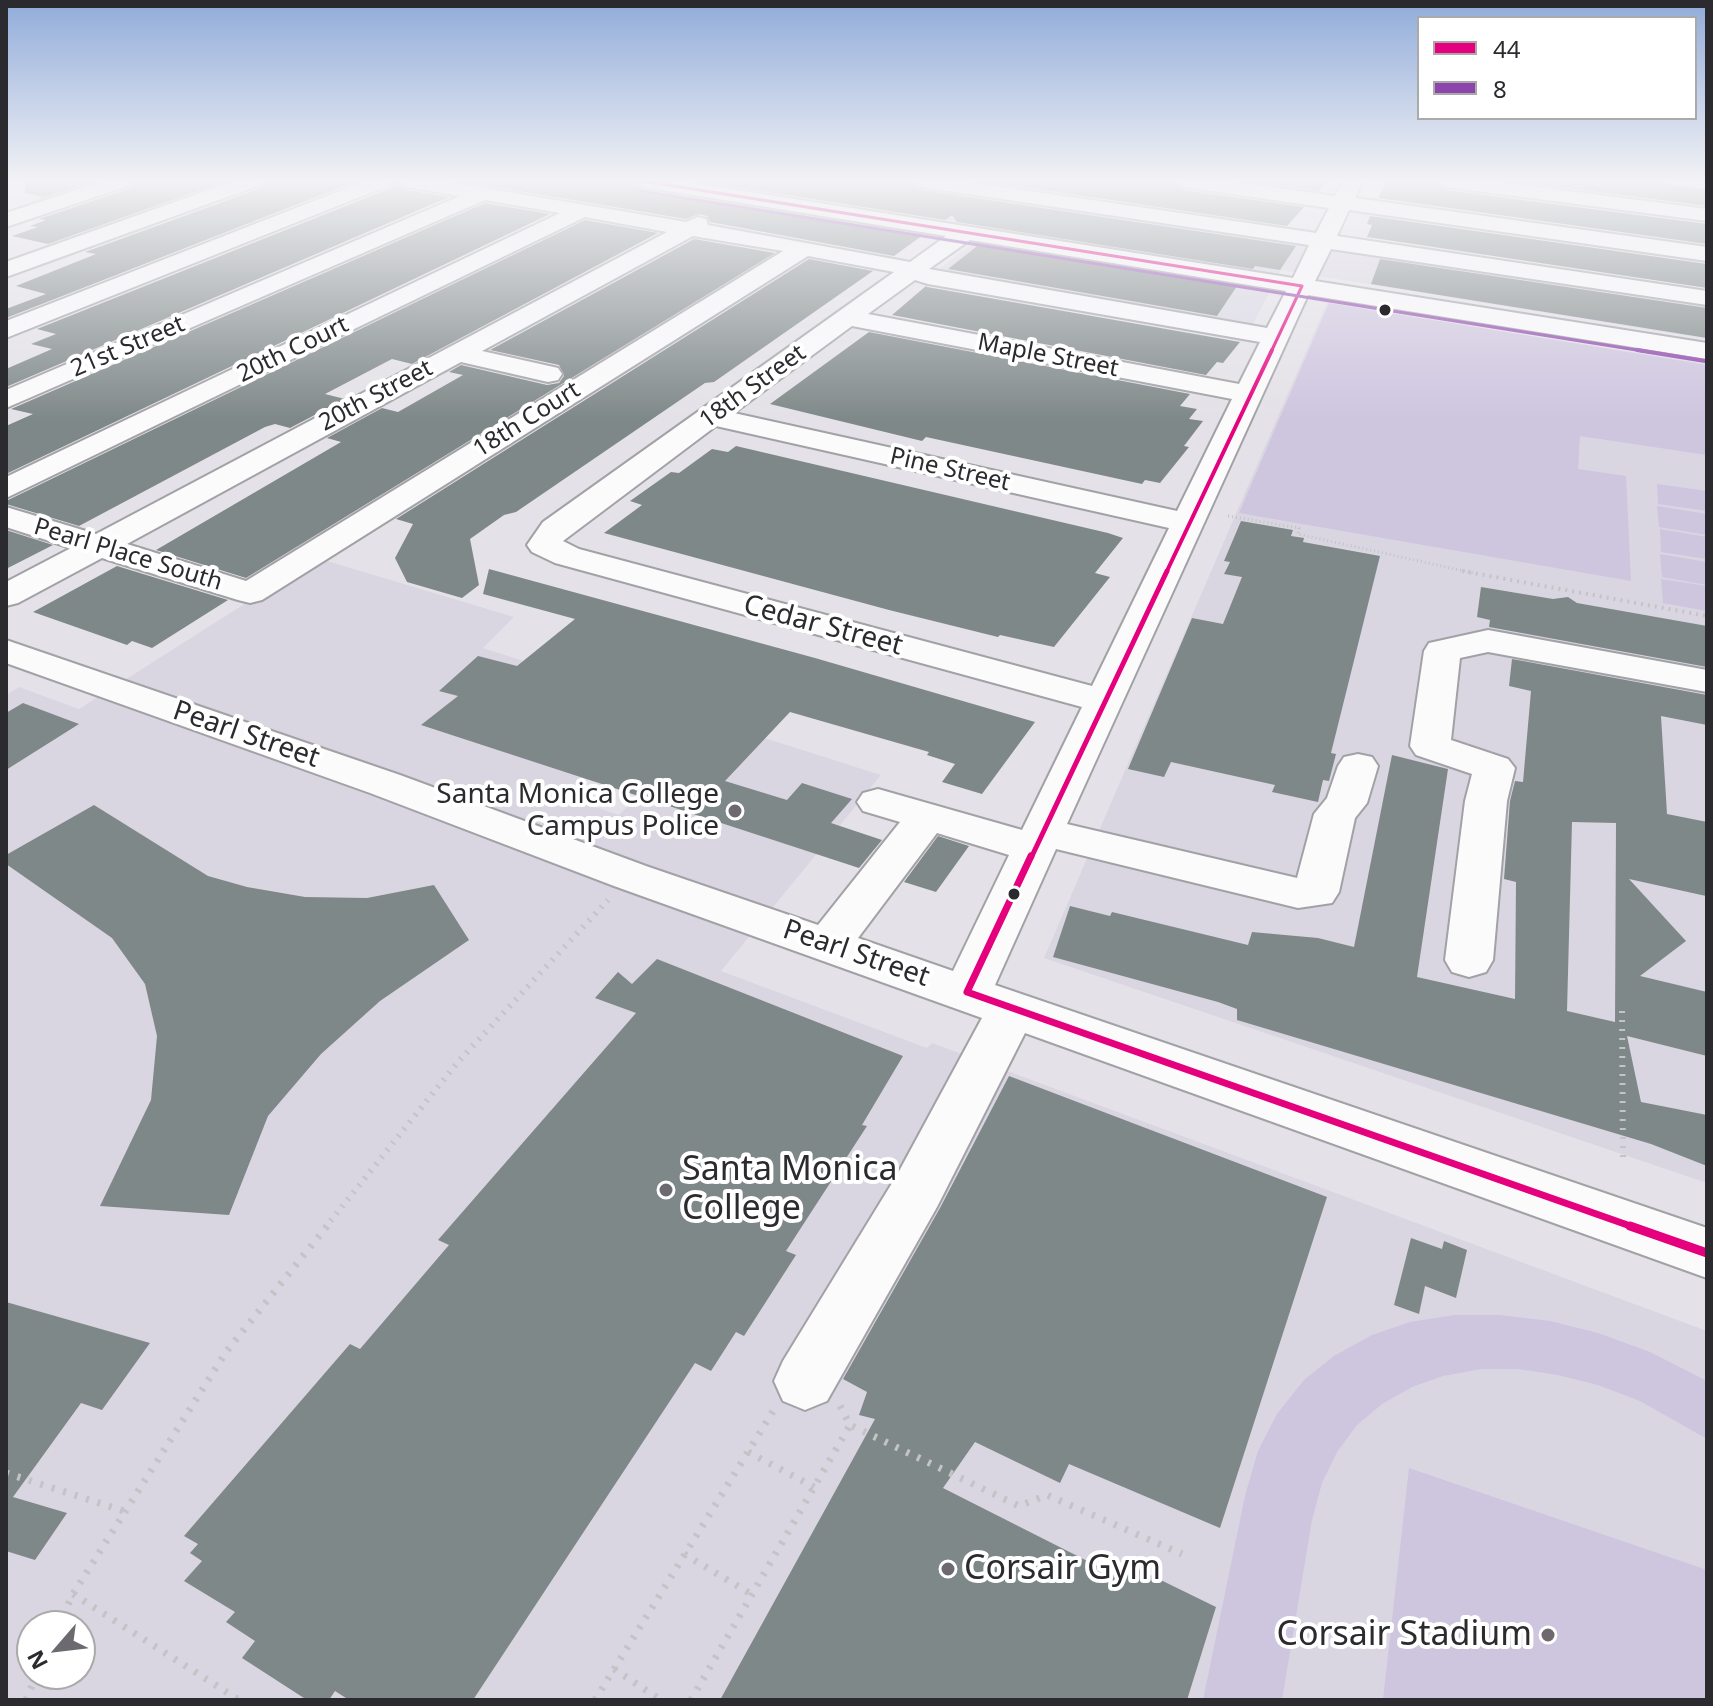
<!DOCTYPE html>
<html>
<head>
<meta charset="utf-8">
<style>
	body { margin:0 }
	#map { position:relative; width:1713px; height:1706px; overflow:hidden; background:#e4e2e8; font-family:"Noto Sans",sans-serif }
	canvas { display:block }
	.frame { position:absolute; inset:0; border:8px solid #2b2a2e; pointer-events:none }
	.legend { position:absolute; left:1417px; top:16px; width:280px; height:104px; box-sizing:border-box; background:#fff; border:2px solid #aaaaab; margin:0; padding:10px 14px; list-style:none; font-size:24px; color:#2b2a2e }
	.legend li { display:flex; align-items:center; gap:16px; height:40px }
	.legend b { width:40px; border:2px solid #aaaaab }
	.north { position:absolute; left:16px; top:1610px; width:80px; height:80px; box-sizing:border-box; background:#fff; border:2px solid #aaaaab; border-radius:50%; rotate:242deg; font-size:22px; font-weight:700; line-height:32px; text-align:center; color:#2b2a2e }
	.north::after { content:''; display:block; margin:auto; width:28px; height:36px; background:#6c6a6f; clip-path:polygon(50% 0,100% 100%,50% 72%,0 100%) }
</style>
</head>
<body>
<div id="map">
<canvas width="1713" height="1706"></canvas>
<div class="frame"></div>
<ul class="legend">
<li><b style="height:10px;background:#e5007d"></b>44</li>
<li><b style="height:10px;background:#8e44ad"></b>8</li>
</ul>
<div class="north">N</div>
</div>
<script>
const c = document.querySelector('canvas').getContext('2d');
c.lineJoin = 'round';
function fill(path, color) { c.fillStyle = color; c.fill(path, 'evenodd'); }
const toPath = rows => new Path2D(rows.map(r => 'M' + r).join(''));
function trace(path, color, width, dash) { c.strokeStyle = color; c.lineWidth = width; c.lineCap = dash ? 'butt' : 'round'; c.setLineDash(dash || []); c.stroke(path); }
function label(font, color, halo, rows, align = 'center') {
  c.font = font + ' "Noto Sans",sans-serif'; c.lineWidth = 8; c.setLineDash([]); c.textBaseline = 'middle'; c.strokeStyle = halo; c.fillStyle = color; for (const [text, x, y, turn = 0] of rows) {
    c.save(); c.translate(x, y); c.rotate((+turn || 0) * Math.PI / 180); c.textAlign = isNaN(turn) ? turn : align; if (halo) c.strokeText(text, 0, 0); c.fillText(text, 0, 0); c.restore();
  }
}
const built = toPath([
	[930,185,1707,301,1707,339,1281,270,1250,330,931,275,993,228,890,211],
	[1327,303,1707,364,1707,1183,1044,958],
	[317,558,514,617,483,648,658,704,562,796,619,815,714,722,881,775,721,971,927,1048,932,1043,1707,1331,1707,1700,6,1700,6,695,19,687,79,709],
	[32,1626,80,1626,80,1674,32,1674]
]);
const green = toPath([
	[1329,303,1707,365,1707,455,1580,436,1578,469,1626,476,1631,581,1239,513],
	[1657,484,1707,491,1707,511,1658,504],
	[1657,506,1707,514,1707,535,1659,527],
	[1660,529,1707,537,1707,559,1661,552],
	[1660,554,1707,562,1707,585,1662,577],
	[1661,579,1707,586,1707,611,1663,603],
	[1455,1315,1500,1315,1550,1321,1598,1333,1650,1352,1707,1381,1707,1439,1640,1401,1598,1385,1558,1375,1518,1369,1481,1369,1443,1376,1412,1387,1382,1404,1357,1425,1337,1452,1322,1483,1312,1520,1282,1700,1203,1700,1245,1496,1258,1451,1277,1414,1304,1380,1334,1356,1372,1335,1410,1322],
	[1409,1468,1707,1570,1707,1700,1383,1700]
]);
const building = toPath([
	[26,181,94,181,30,202,43,197,25,193],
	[136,181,226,181,48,244,12,236,38,227,30,226,46,220,39,219,131,188],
	[266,181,357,181,6,318,6,309,46,294,16,286,96,254,85,252,261,188],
	[460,181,630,181,643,190,923,235,894,256,710,222,707,216,699,214,686,219],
	[699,181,909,181,922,190,1296,246,1280,270,1255,266,1253,269,957,222,952,215,945,220],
	[982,181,1171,181,1184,190,1304,207,1287,226],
	[1248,181,1328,181,1319,191],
	[1386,181,1434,183,1446,190,1707,224,1707,244,1378,198],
	[1514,181,1647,181,1706,189,1707,206],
	[395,183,406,190,449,197,6,387,6,369,52,349,31,344,56,334,37,329,391,188],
	[485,203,550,214,6,474,6,426,33,414,11,409],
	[1370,216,1707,264,1707,288,1367,237,1372,225,1367,224],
	[585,220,658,233,412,364,392,359,325,394,345,399,290,428,275,424,265,427,79,526,6,504,6,501],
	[694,239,775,253,246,578,156,550,341,442,327,438,382,408,398,412,463,375,449,372,461,365,547,385,559,383,564,376,559,365,490,350],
	[974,244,1237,286,1217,316,948,269,976,247],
	[809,259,873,271,714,382,705,383,516,512,504,515,470,539,479,585,462,598,407,582,395,558,413,524,396,519],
	[1380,259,1707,308,1707,338,1371,284],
	[926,286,927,287,1240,342,1223,363,1217,362,1206,375,892,315],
	[869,332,1190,394,1180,406,1197,409,1189,419,1203,421,1184,446,1189,447,1160,483,1145,480,1142,484,926,437,922,441,770,404],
	[736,446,1108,533,1123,538,1095,573,1110,577,1054,647,1000,635,998,637,889,610,604,533,642,505,630,501,671,472,679,473,712,449,728,452],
	[1241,521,1293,530,1291,536,1304,538,1303,542,1380,556,1331,753,1336,754,1329,781,1323,780,1318,802,1272,792,1275,785,1171,762,1164,777,1128,769,1192,618,1223,624,1242,577,1224,574,1230,562,1224,561],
	[6,530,53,545,6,569],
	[117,566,228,600,152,648,132,641,127,645,33,612],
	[489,569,815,658,1035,722,982,794,942,782,955,764,927,755,929,752,790,712,725,781,787,800,802,783,852,799,831,823,882,840,859,868,421,725,458,696,439,691,478,656,517,666,575,619,483,594],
	[1481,587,1553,599,1568,597,1577,603,1707,626,1707,667,1489,627,1490,620,1477,617],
	[1512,659,1707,695,1707,725,1661,716,1667,814,1707,822,1706,896,1629,879,1686,941,1640,976,1707,992,1707,1056,1627,1036,1641,1102,1707,1115,1707,1166,1651,1144,1237,1020,1237,1009,1218,1002,1053,957,1070,906,1110,916,1112,912,1248,945,1252,932,1318,938,1354,947,1392,755,1448,769,1417,977,1515,999,1516,882,1504,879,1510,801,1515,781,1523,782,1531,691,1509,686],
	[1572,822,1616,823,1615,1022,1567,1011],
	[23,703,79,724,6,770,6,713],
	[94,805,208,876,247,887,305,897,367,898,434,885,469,940,380,1001,321,1054,268,1116,229,1215,100,1206,151,1100,157,1036,145,984,112,938,6,864,6,855],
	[938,836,969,846,936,892,904,882],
	[657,959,903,1056,862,1125,867,1126,786,1251,796,1255,744,1336,736,1332,711,1371,695,1363,473,1700,349,1700,335,1691,329,1700,307,1700,242,1658,255,1641,226,1622,235,1612,184,1581,202,1561,190,1553,198,1544,184,1536,350,1344,360,1349,449,1245,438,1240,636,1013,595,998,618,972,632,984],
	[1009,1076,1327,1197,1220,1528,1069,1464,1060,1483,975,1442,943,1488,1113,1574,1130,1565,1216,1607,1187,1700,720,1700,875,1419,859,1415,867,1392,843,1379,940,1208],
	[1411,1238,1442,1249,1444,1241,1467,1250,1456,1298,1425,1286,1419,1314,1394,1305],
	[6,1302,150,1343,102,1410,81,1403,13,1497,67,1513,35,1560,6,1551]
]);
const pathFar3 = toPath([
	[1228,516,1299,528,1298,534,1473,573]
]);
const pathFar2 = toPath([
	[1462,571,1707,616]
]);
const pathFar1 = toPath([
	[1622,1011,1623,1160],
	[325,1228,457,1063,608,900]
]);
const path = toPath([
	[840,1406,850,1425,1019,1506,1047,1495,1182,1554],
	[748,1452,814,1487],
	[6,1473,127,1512],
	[684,1554,751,1594],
	[73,1594,239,1700],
	[58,1626,73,1594,226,1352,327,1226],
	[614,1669,661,1700],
	[26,1700,37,1674],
	[595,1700,775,1408],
	[691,1700,850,1425]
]);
const minor = toPath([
	[103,181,133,181,130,185,6,227,6,213,103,181],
	[234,181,263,181,260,185,6,277,6,262,234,181],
	[365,181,393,181,390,185,6,338,6,321,365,181],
	[397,181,443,181,686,222,698,217,706,219,708,225,910,262,946,236,643,187,633,181,681,181,1293,278,1309,245,922,187,912,181,962,181,1316,233,1329,208,1184,187,1174,181,1227,181,1335,196,1343,181,1363,181,1355,198,1707,247,1707,261,1349,210,1337,236,1707,291,1707,305,1331,249,1315,281,1707,343,1707,359,1308,295,1067,824,1297,878,1314,814,1327,798,1338,766,1344,757,1358,754,1372,757,1378,766,1367,803,1355,818,1339,892,1332,903,1298,908,1056,849,995,985,1707,1228,1707,1278,1025,1033,937,1207,827,1401,805,1410,783,1401,774,1381,783,1361,897,1175,982,1018,614,886,370,793,6,663,6,640,400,775,646,866,818,925,900,822,863,811,857,802,863,793,878,789,1022,830,1082,707,555,563,532,552,527,545,543,522,894,272,808,256,262,600,250,603,238,600,102,558,18,603,6,606,6,582,71,548,6,527,6,507,96,534,667,232,585,217,6,498,6,477,560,213,485,200,6,408,6,390,460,196,407,187,397,181],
	[693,236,783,251,246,581,127,544,461,362,548,382,558,380,562,374,558,368,482,351,693,236],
	[970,240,1286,291,1267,328,929,269,970,240],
	[915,280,928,284,1260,342,1239,384,868,314,915,280],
	[852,326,1232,399,1177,511,734,413,852,326],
	[716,426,1169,528,1092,686,579,549,563,541,716,426],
	[937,833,1009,855,953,971,858,938,937,833],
	[1436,181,1492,181,1707,209,1707,221,1446,187,1436,181],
	[1488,630,1707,670,1707,692,1488,652,1460,658,1451,740,1508,759,1515,768,1507,801,1493,960,1486,972,1469,977,1452,972,1445,960,1465,801,1472,774,1416,755,1410,746,1424,651,1429,643,1488,630]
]);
const bus1Far4 = toPath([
	[643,181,1302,286],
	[1271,352,1302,286]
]);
const bus1Far3 = toPath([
	[1166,573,1272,350]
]);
const bus1Far2 = toPath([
	[1031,858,1167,571]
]);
const bus1Far1 = toPath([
	[967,992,1636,1228],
	[967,992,1031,856]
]);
const bus1 = toPath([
	[1630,1226,1707,1253]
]);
const bus2Far1 = toPath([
	[641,191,1649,352]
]);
const bus2 = toPath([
	[1637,350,1705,361]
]);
const markers = [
	[1385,310,7,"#2b2a2e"],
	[735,811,8,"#6c6a6f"],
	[1014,894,7,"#2b2a2e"],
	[666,1190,8,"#6c6a6f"],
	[948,1569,8,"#6c6a6f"],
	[1548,1635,8,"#6c6a6f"]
];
const farStreetnames = [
	["21st Street",128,347,-23],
	["20th Court",293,350,-26],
	["Maple Street",1048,356,11],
	["18th Street",753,387,-36],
	["20th Street",376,396,-28],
	["18th Court",527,420,-32],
	["Pine Street",950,470,13],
	["Pearl Place South",128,555,17]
];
const streetNames = [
	["Cedar Street",823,626,15],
	["Pearl Street",246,735,19],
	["Pearl Street",856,954,19]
];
const poiNames = [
	["Santa Monica College",719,795],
	["Campus Police",719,827]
];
const nearPoinames = [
	["Santa Monica",682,1170],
	["College",682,1209],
	["Corsair Gym",964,1569],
	["Corsair Stadium",1532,1635,"right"]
];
fill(built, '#d9d6e2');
fill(green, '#cec5df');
fill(building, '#7f8888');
trace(minor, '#a2a1a5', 4);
trace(pathFar3, '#c4c3c5', 3, [1, 3]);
trace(pathFar2, '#c4c3c5', 4, [2, 5]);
trace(pathFar1, '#c4c3c5', 6, [2, 7]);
trace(path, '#c4c3c5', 7, [3, 9]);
fill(minor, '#fbfbfc');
trace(bus1Far4, '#e5007d', 3);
trace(bus1Far3, '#e5007d', 4);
trace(bus1Far2, '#e5007d', 5);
trace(bus1Far1, '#e5007d', 7);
trace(bus1, '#e5007d', 9);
trace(bus2Far1, '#8e44ad', 3);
trace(bus2, '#8e44ad', 4);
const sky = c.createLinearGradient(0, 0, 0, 420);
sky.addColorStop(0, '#90acda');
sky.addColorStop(0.43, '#f3f2f5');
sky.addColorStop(1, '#f3f2f500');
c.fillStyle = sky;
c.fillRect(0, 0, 1713, 420);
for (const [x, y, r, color] of markers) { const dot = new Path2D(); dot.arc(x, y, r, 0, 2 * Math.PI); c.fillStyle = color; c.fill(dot); trace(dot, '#fff', 3); }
label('24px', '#2b2a2e', '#fff', farStreetnames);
label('28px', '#2b2a2e', '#fff', streetNames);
label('28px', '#2b2a2e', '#fff', poiNames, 'right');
label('34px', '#2b2a2e', '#fff', nearPoinames, 'left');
</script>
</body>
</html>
